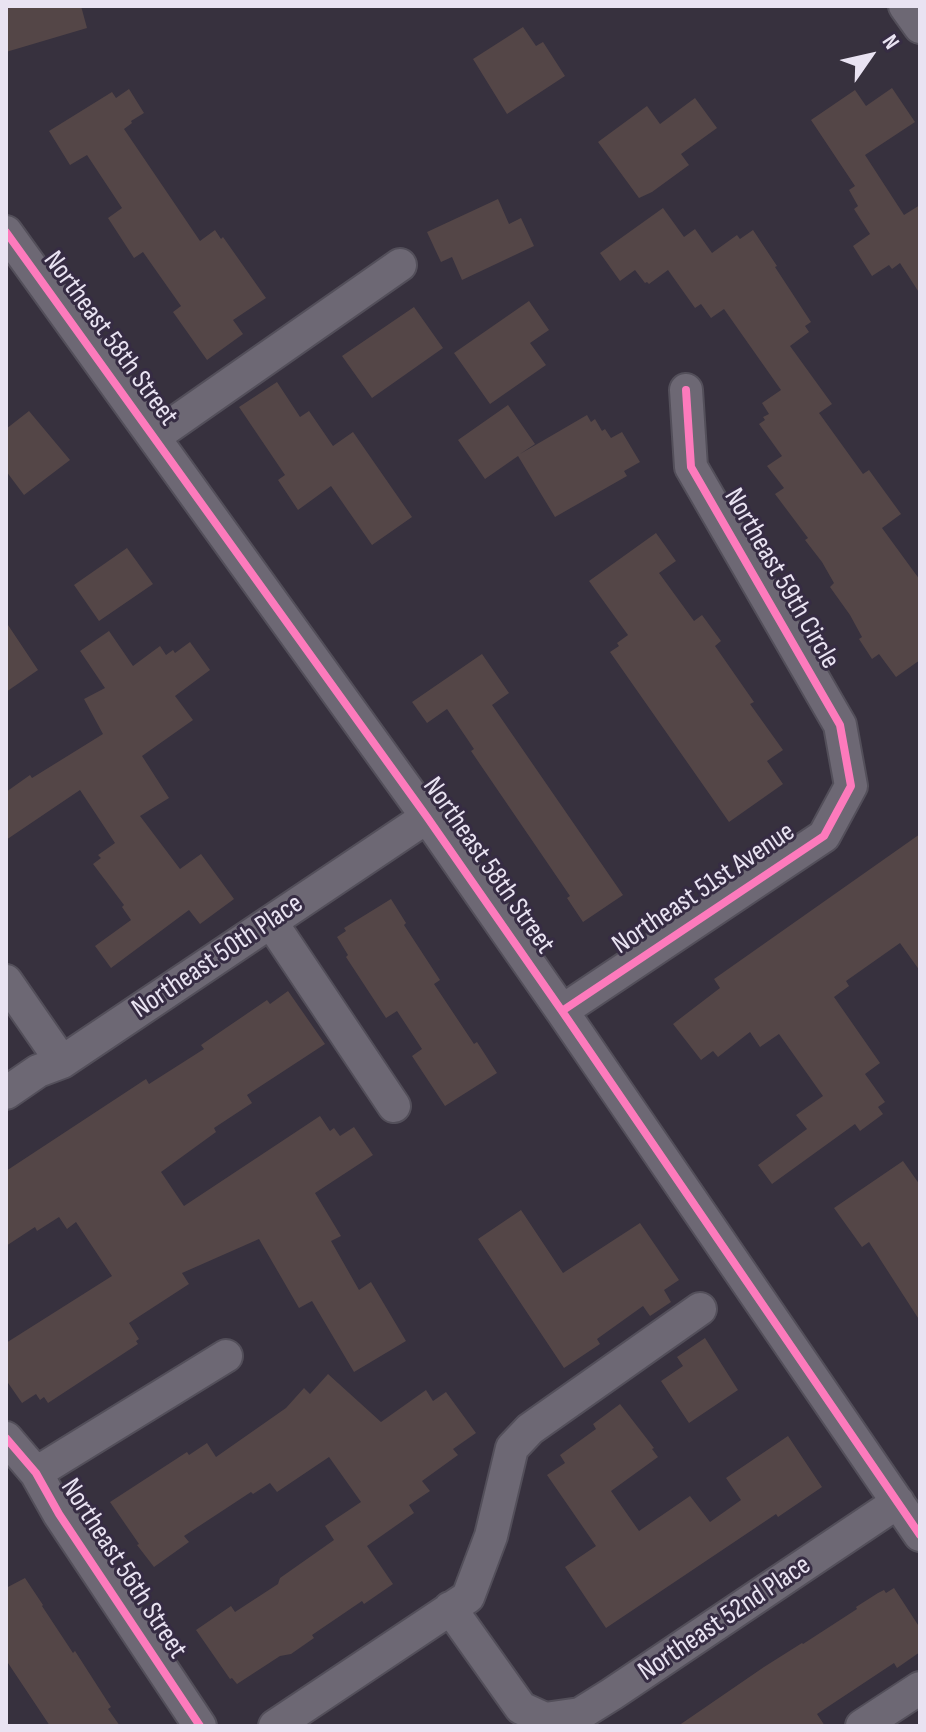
<!DOCTYPE html>
<html>
<head>
<meta charset="utf-8">
<style>
	body { margin:0 }
	#map { position:relative; width:926px; height:1732px; overflow:hidden; background:#37313e; font-family:"Sofia Sans Condensed",sans-serif }
	canvas { display:block }
	.frame { position:absolute; inset:0; border:8px solid #e9e3f2; pointer-events:none }
	.north { position:absolute; left:830px; top:16px; width:80px; height:80px; -webkit-text-stroke:6px #362c43; paint-order:stroke; rotate:56deg; font-size:22px; font-weight:700; line-height:32px; text-align:center; color:#e9e3f2 }
	.north::after { content:''; display:block; margin:auto; width:28px; height:36px; background:#e9e3f2; clip-path:polygon(50% 0,100% 100%,50% 72%,0 100%) }
</style>
</head>
<body>
<div id="map">
<canvas width="926" height="1732"></canvas>
<div class="frame"></div>
<div class="north">N</div>
</div>
<script>
const c = document.querySelector('canvas').getContext('2d');
c.lineJoin = 'round';
function fill(path, color) { c.fillStyle = color; c.fill(path, 'evenodd'); }
const toPath = rows => new Path2D(rows.map(r => 'M' + r).join(''));
function trace(path, color, width, dash) { c.strokeStyle = color; c.lineWidth = width; c.lineCap = dash ? 'butt' : 'round'; c.setLineDash(dash || []); c.stroke(path); }
function label(font, color, halo, rows, align = 'center') {
  c.font = font + ' "Sofia Sans Condensed",sans-serif'; c.lineWidth = 6; c.setLineDash([]); c.textBaseline = 'middle'; c.strokeStyle = halo; c.fillStyle = color; for (const [text, x, y, turn = 0] of rows) {
    c.save(); c.translate(x, y); c.rotate((+turn || 0) * Math.PI / 180); c.textAlign = isNaN(turn) ? turn : align; if (halo) c.strokeText(text, 0, 0); c.fillText(text, 0, 0); c.restore();
  }
}
const building = toPath([
	[6,6,81,6,87,28,6,52],
	[523,27,536,46,543,42,565,76,507,114,473,59],
	[892,88,915,122,865,155,904,215,920,205,920,294,900,263,892,269,889,265,872,276,853,246,870,234,854,209,858,206,849,190,855,186,811,120,855,90,866,106],
	[129,89,144,113,131,121,132,123,124,129,200,241,215,230,221,239,223,237,266,298,233,320,243,334,207,360,173,312,181,306,143,252,134,258,108,218,122,208,87,155,70,165,49,131,112,92,116,98],
	[695,98,717,128,681,154,689,165,652,192,639,198,598,142,647,106,660,124],
	[498,199,509,224,521,218,534,246,462,280,452,257,441,262,427,232],
	[663,208,684,237,695,229,712,253,737,235,740,239,753,230,777,266,775,267,811,322,805,326,809,332,790,346,832,404,819,413,863,474,869,470,901,514,882,528,920,580,920,660,896,677,879,654,872,659,859,639,862,637,850,615,830,587,834,583,822,562,805,540,808,538,775,494,784,488,767,466,782,456,759,424,765,420,763,417,769,414,762,403,781,390,724,309,711,318,701,304,695,308,668,270,649,284,647,282,645,283,635,270,620,281,600,253],
	[529,301,549,330,530,343,546,365,490,404,454,353],
	[414,307,443,348,372,398,342,356],
	[277,382,300,417,309,411,333,446,353,432,412,517,372,545,331,486,298,510,278,480,285,475,239,407],
	[508,405,535,444,520,454,587,415,591,422,595,419,602,431,605,429,611,438,622,432,640,462,624,471,627,476,555,517,518,456,485,479,458,440],
	[29,411,70,460,24,495,6,471,6,429],
	[656,533,676,561,659,573,694,621,702,615,721,641,715,646,754,702,750,704,783,750,767,761,783,784,729,822,610,652,619,646,617,643,628,635,589,581],
	[127,548,153,584,99,621,74,585],
	[6,622,38,670,6,692],
	[109,631,133,666,160,646,166,655,173,650,175,653,190,642,210,670,175,696,193,720,142,756,169,798,140,816,180,869,201,854,234,899,200,924,189,910,111,968,95,946,131,920,122,907,124,905,93,864,101,858,98,855,115,843,80,790,6,840,6,792,30,775,32,778,103,734,84,699,105,688,80,651],
	[482,654,509,693,492,705,623,895,583,922,567,898,570,896,471,751,474,749,447,709,427,723,412,702],
	[920,834,920,971,900,943,846,981,849,986,834,997,880,1063,865,1074,885,1102,878,1107,883,1114,860,1131,855,1124,772,1184,758,1165,807,1129,796,1115,823,1096,779,1034,760,1047,750,1032,718,1057,713,1051,701,1060,673,1024,720,988,714,979],
	[391,899,406,923,404,925,440,980,434,984,474,1044,477,1042,497,1073,445,1106,412,1056,422,1049,397,1011,386,1018,346,957,348,955,337,937,346,931,344,928],
	[288,991,325,1044,247,1095,252,1103,214,1128,216,1132,161,1172,184,1206,320,1116,330,1131,334,1128,340,1136,354,1127,373,1155,315,1193,341,1236,331,1241,359,1290,371,1282,406,1341,354,1372,312,1301,299,1308,259,1239,182,1273,189,1284,129,1323,139,1339,136,1341,138,1344,48,1403,44,1397,40,1400,36,1394,22,1403,6,1380,6,1343,112,1276,76,1222,67,1229,59,1217,37,1231,35,1227,6,1246,6,1171,146,1079,149,1084,204,1049,201,1045,267,1000,270,1004],
	[903,1161,920,1185,920,1321,869,1242,862,1247,834,1208],
	[521,1210,563,1273,640,1223,679,1280,664,1290,671,1302,650,1316,643,1306,597,1339,600,1344,564,1368,478,1239],
	[705,1338,738,1390,689,1423,661,1381,683,1366,677,1357],
	[328,1374,381,1422,426,1390,433,1401,446,1392,476,1433,453,1449,458,1455,422,1481,430,1491,409,1505,414,1513,367,1546,393,1584,364,1604,362,1601,312,1635,314,1638,291,1654,280,1656,237,1684,232,1678,230,1679,196,1630,231,1606,235,1612,278,1584,280,1578,334,1540,325,1526,361,1502,329,1457,277,1492,270,1483,253,1494,251,1492,184,1536,189,1542,154,1567,137,1545,139,1544,110,1502,187,1452,189,1455,207,1443,216,1457,286,1408,304,1388,310,1394],
	[620,1404,654,1448,652,1449,658,1457,611,1491,639,1531,690,1496,710,1522,741,1500,726,1478,788,1436,822,1487,778,1517,776,1514,606,1628,565,1567,596,1546,547,1475,565,1463,560,1455,596,1429,593,1424],
	[25,1578,43,1605,42,1606,73,1653,75,1651,111,1707,108,1709,120,1726,50,1726,6,1660,6,1588],
	[894,1588,920,1628,920,1652,897,1668,894,1663,817,1714,825,1726,678,1726,764,1667,802,1643,803,1644,857,1609,856,1607,878,1593,884,1590,886,1593]
]);
const minor = toPath([
	[905,6,920,27],
	[6,232,427,817,562,1011,920,1535],
	[154,437,400,265],
	[271,922,394,1106],
	[6,981,62,1062],
	[562,1011,824,836,851,786,840,725,691,467,686,390],
	[6,1093,38,1071,62,1062,427,817],
	[6,1438,36,1473,59,1514,200,1726],
	[36,1473,226,1356],
	[450,1608,521,1708,545,1719,580,1714,612,1694,898,1502],
	[275,1726,468,1597,491,1536,512,1448,530,1429,700,1309],
	[862,1726,920,1688]
]);
const cycleway = toPath([
	[6,232,427,817,562,1011,920,1535],
	[562,1011,824,836,851,786,840,725,691,467,686,390],
	[6,1438,36,1473,59,1514,200,1726]
]);
const streetNames = [
	["Northeast 58th Street",110,339,54],
	["Northeast 59th Circle",781,579,60],
	["Northeast 58th Street",488,866,55],
	["Northeast 51st Avenue",704,889,-34],
	["Northeast 50th Place",218,957,-34],
	["Northeast 56th Street",123,1569,57],
	["Northeast 52nd Place",725,1619,-34]
];
fill(building, '#544647');
trace(minor, '#534f5a', 36);
trace(minor, '#6d6874', 32);
trace(cycleway, '#fd7abc', 8);
label('28px', '#e9e3f2', '#362c43', streetNames);
</script>
</body>
</html>
